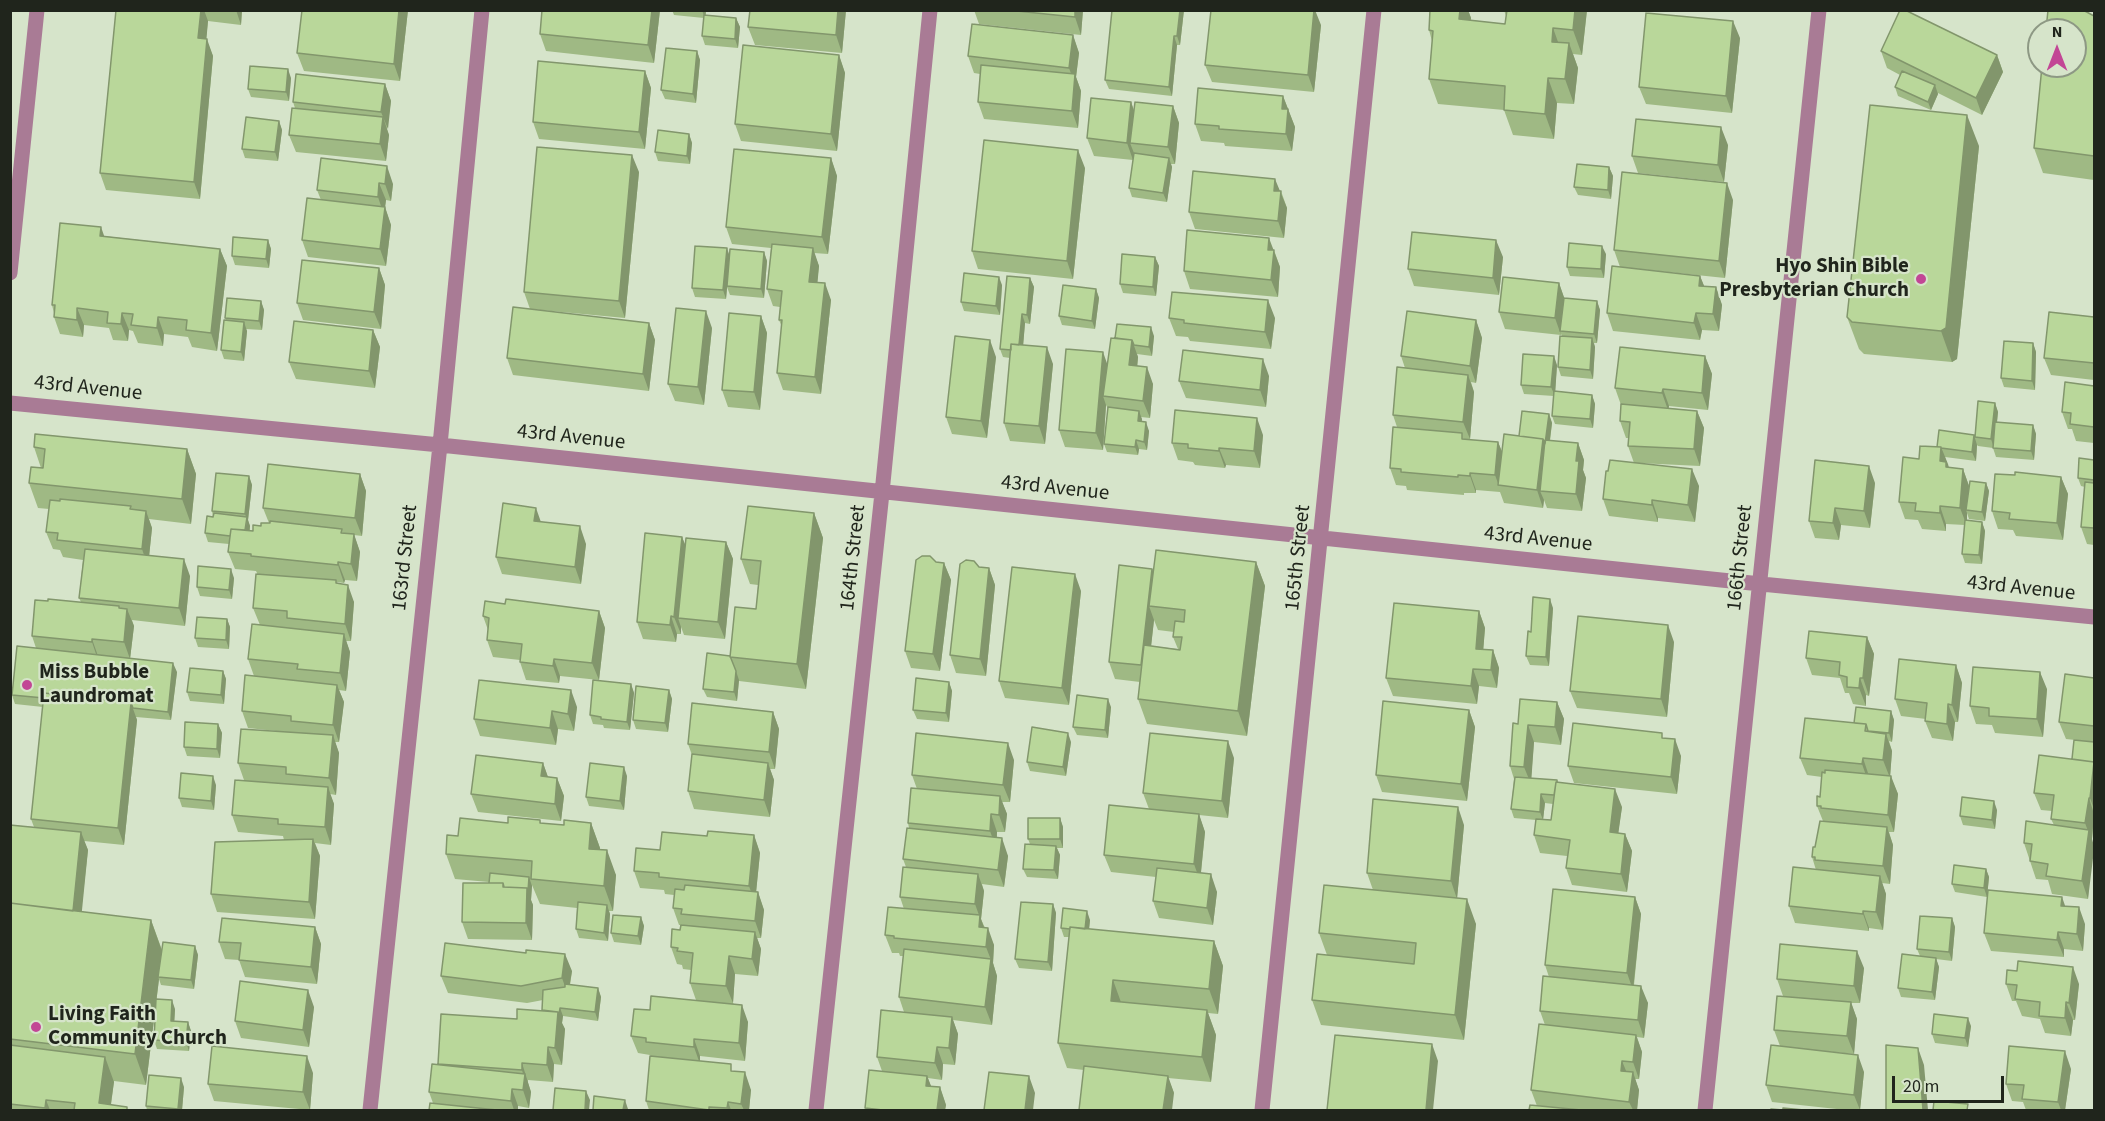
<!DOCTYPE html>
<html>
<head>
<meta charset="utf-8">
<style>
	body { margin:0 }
	#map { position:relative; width:2105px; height:1121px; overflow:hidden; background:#d6e4ca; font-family:"Source Sans 3",sans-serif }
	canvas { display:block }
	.frame { position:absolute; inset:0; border:12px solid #20251c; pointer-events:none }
	.north { position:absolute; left:2027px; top:18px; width:60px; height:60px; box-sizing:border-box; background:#d6e4ca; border:2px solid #8d9884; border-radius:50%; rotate:0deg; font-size:16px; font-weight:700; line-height:24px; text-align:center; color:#20251c }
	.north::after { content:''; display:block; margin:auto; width:21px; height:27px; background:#c24695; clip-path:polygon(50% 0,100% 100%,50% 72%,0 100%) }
	.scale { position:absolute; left:1892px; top:1076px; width:112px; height:27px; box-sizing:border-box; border:3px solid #20251c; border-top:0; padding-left:8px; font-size:18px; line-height:21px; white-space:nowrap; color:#20251c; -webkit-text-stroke:4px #d6e4ca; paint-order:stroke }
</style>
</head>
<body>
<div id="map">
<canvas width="2105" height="1121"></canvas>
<div class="frame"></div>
<div class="north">N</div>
<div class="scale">20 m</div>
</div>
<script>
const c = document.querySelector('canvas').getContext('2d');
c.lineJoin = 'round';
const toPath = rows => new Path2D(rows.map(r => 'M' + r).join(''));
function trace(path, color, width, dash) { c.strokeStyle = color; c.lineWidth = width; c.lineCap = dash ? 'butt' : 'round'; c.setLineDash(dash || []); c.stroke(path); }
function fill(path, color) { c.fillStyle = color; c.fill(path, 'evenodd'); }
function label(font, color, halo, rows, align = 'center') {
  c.font = font + ' "Source Sans 3",sans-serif'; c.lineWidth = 4.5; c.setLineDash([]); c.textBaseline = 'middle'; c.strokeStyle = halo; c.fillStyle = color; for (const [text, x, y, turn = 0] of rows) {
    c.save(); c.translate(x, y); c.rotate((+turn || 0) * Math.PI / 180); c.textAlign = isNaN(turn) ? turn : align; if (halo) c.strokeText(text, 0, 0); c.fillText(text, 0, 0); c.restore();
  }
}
const minor = toPath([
	[10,273,37,10],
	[10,403,440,445,1721,580,2094,617],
	[370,1110,440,445,482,10],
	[816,1110,882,493,930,10],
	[1262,1110,1374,10],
	[1705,1110,1819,10]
]);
const wall = toPath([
	[116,10,242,10,241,25,208,21,206,39,213,56,200,199,106,190,100,173],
	[408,10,400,81,304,71,297,53],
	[660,10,654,63,546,51,540,34],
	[672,10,706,10,706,15,736,18,740,27,738,48,705,45,702,36,704,18,674,15],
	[750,10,846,10,842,53,755,45,748,27],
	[974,10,1083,10,1081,35,979,24],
	[1184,10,1180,45,1177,45,1172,96,1109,89,1105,80],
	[1430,10,1468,10,1471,18,1470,20,1505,24,1506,16,1504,10,1587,10,1582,55,1573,54,1578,68,1574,104,1557,103,1554,139,1513,135,1504,110,1438,104,1429,79,1432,41,1429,30],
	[2094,16,2094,180,2043,173,2034,148],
	[1321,25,1314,92,1212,82,1205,65],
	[1073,35,1079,53,1076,77,1081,91,1078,128,984,119,978,102,980,74,974,73,968,56],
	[1740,38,1732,113,1646,104,1639,87],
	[697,51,700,60,696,103,665,99,661,90],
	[1881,51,1997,55,2003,72,1982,115,1938,93,1938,94,1931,110,1898,96,1895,87,1900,75,1887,68],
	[839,55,845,73,837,151,741,141,735,124],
	[645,71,651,88,645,149,539,139,533,122],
	[291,78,289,101,251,97,248,89],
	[385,84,391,101,387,129,389,135,386,161,296,152,289,135,295,108,293,102],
	[1283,96,1295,127,1292,151,1225,146,1224,143,1201,141,1195,124],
	[1131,102,1134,110,1173,106,1179,123,1175,164,1171,164,1172,167,1167,202,1132,197,1129,188,1133,160,1094,156,1087,138],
	[279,121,282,130,278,161,245,158,242,149],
	[689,134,692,143,690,164,658,161,655,152],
	[1728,145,1724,182,1638,173,1632,156],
	[1979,146,1957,359,1952,362,1864,354,1859,349,1847,317],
	[321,158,393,184,391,201,386,200,385,207,391,225,386,266,308,257,302,240,321,200,317,190],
	[831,158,837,176,828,254,814,253,819,266,817,282,831,300,821,394,783,390,777,373,782,327,779,320,780,307,773,306,767,289,771,248,732,244,726,227],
	[1609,167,1613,176,1611,199,1578,195,1574,187],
	[1085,168,1073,279,978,269,972,251],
	[639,172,625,318,530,309,524,292],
	[1281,191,1287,208,1284,238,1195,229,1189,212],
	[1733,200,1725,278,1620,267,1614,250],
	[104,236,220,249,227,266,217,351,192,347,188,337,164,334,163,346,138,343,133,331,129,330,128,341,113,340,109,328,84,325,83,337,60,334,54,317,54,313,52,305],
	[268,240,271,249,269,268,235,265,232,256],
	[1274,250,1280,267,1278,297,1190,289,1184,271],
	[764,252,767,261,764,298,730,295,727,287,726,299,695,297,692,288,729,256],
	[1606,254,1604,278,1570,276,1567,267],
	[1155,257,1159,266,1156,296,1123,293,1120,284],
	[1503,257,1499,295,1414,286,1408,269],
	[379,268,385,285,381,329,303,320,297,303],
	[1700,276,1704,286,1716,287,1722,305,1719,331,1702,330,1700,340,1613,331,1607,313],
	[1030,278,1034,287,1030,324,1025,323,1023,345,1053,364,1045,444,1010,441,1004,423,1010,358,1003,357,1000,349],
	[1559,283,1564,298,1597,301,1600,310,1597,343,1594,343,1595,347,1593,379,1561,376,1558,367,1562,336,1561,334,1561,335,1505,329,1499,312],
	[1002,285,1000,315,964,311,961,302],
	[1096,289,1099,298,1095,329,1062,325,1059,316],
	[261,301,264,310,262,330,246,329,247,331,244,361,224,359,221,350,226,320,225,318],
	[761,316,767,333,760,410,728,407,722,390],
	[2094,317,2094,380,2051,375,2044,358],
	[1169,318,1275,318,1271,349,1190,341,1188,337,1176,336],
	[1476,320,1482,338,1476,383,1471,382,1474,392,1470,439,1465,439,1465,440,1498,442,1502,452,1519,436,1549,414,1552,423,1550,441,1578,443,1584,460,1583,470,1586,478,1582,511,1547,508,1544,500,1543,508,1504,503,1500,492,1476,490,1476,493,1464,493,1464,495,1407,490,1406,486,1396,485,1390,468,1397,427,1393,415,1405,368,1401,356],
	[649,323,655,340,649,391,513,375,507,358],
	[712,328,704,405,675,401,668,384],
	[373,330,380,347,375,388,296,379,289,362],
	[1154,336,1152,356,1137,354,1138,357,1137,366,1153,384,1150,418,1141,417,1142,422,1149,431,1147,450,1139,449,1138,455,1107,452,1104,444,1108,409,1106,405,1103,450,1065,447,1059,430,1107,364,1115,338],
	[2033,343,2036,352,2035,390,2004,387,2001,378],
	[1705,356,1712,374,1708,410,1669,406,1669,408,1697,411,1704,428,1700,466,1638,463,1699,486,1695,522,1658,518,1658,522,1609,516,1603,499,1608,471,1634,463,1628,446,1628,438,1626,438,1620,421,1621,405,1615,388],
	[996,357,987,438,952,434,946,417],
	[1557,365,1555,391,1592,395,1595,404,1593,428,1555,424,1552,416,1554,396,1524,394,1521,385],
	[1269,376,1266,407,1186,398,1179,381],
	[2094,386,2094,443,2076,441,2072,429,2068,429,2062,412],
	[1995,403,1998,412,1997,423,2033,425,2036,434,2034,460,1996,457,1993,448,1978,446,1977,445,1976,461,1945,457,1948,468,1963,469,1969,486,1986,483,1989,491,1985,521,1969,519,1967,513,1967,521,1982,522,1985,531,1982,564,1965,563,1962,554,1965,525,1946,524,1946,531,1922,529,1918,520,1905,519,1899,502,1937,447,1975,436],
	[1263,435,1260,468,1226,465,1225,468,1195,465,1193,462,1178,460,1172,443],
	[34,447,187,449,196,474,191,524,149,519,152,528,149,556,190,576,185,626,132,620,134,626,130,659,177,672,171,720,136,717,137,720,124,845,84,841,88,850,81,912,151,920,162,950,195,946,198,955,194,989,161,985,159,979,146,1085,114,1081,111,1105,128,1110,10,1110,10,825,34,827,31,819,43,707,15,704,12,695,36,648,32,636,48,601,81,602,79,598,83,560,63,557,60,550,53,549,46,532,49,509,38,508,29,483,41,468],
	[2094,460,2094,545,2087,544,2081,527,2085,487,2081,486,2078,478],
	[360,474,366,491,362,536,354,535,360,552,357,581,345,580,344,583,337,582,354,602,351,641,346,641,350,652,346,691,339,690,344,702,339,742,335,742,339,753,336,795,330,794,334,804,331,845,315,843,320,856,315,919,217,912,211,894,284,840,283,836,238,832,232,815,244,780,238,763,295,733,248,728,242,711,254,676,248,659,260,625,253,608,257,573,256,571,235,569,228,552,229,544,208,542,205,533,213,517,212,511,249,476,252,485,248,520,250,526,250,530,253,531,269,523,263,508],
	[2015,475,2061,477,2068,494,2063,540,2016,536,2013,530,1998,529,1992,511],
	[1875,483,1870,528,1841,525,1839,540,1815,538,1809,521],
	[814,513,823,538,806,689,739,681,739,680,737,701,707,697,703,689,730,656,756,609,758,585,750,584,741,559],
	[541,522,586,544,581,584,502,574,496,557],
	[682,537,685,545,726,542,733,559,725,639,684,635,681,627,681,634,677,634,676,642,643,639,637,622],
	[936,562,944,563,951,580,940,671,911,668,905,651],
	[1256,562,1265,586,1247,736,1147,724,1138,699,1140,682,1115,679,1109,662,1152,569,1153,573],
	[1154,620,1158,630,1174,632,1173,637,1178,649,1151,646],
	[979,567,989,568,995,585,986,676,956,673,950,655],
	[234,578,232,599,200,596,197,587],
	[1081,591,1069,705,1005,698,999,681],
	[505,604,599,611,605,628,599,680,560,676,559,683,526,680,520,662,520,660,493,657,487,640,488,630,483,616],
	[1553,608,1549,666,1530,665,1526,656,1531,632],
	[1479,611,1485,628,1483,650,1493,650,1499,668,1497,688,1479,686,1477,704,1393,696,1386,678],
	[227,619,230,627,229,649,198,647,195,638],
	[1867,637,1874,654,1869,696,1866,695,1866,706,1853,704,1849,693,1845,693,1840,678,1812,675,1806,658],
	[1674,642,1667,717,1577,708,1570,691],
	[1956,665,1962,683,1958,722,1955,722,1953,741,1932,738,1925,721,1926,719,1901,716,1895,699],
	[223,671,226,679,224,704,190,701,187,692],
	[2094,678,2094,742,2066,739,2059,722],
	[949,682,952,691,949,722,917,719,913,710],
	[631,684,634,693,630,730,604,728,603,725,593,724,590,715],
	[2047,689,2043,737,1995,733,1992,725,1976,724,1970,706],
	[669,690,672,699,668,732,636,729,633,720],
	[1557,702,1564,719,1561,745,1534,742,1531,778,1557,780,1558,782,1622,807,1618,833,1625,834,1632,851,1627,892,1572,885,1566,868,1567,856,1540,853,1534,835,1536,820,1514,818,1511,809,1514,779,1510,766,1518,724],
	[1545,803,1553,804,1551,820,1543,820],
	[577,707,574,731,558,729,556,745,480,736,474,719],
	[1111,707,1108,738,1077,735,1073,727],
	[1469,710,1475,727,1467,801,1382,792,1376,775],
	[1891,711,1894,720,1892,742,1889,741,1892,751,1890,776,1898,794,1894,832,1889,832,1893,845,1890,884,1882,883,1886,894,1883,930,1869,928,1869,931,1795,923,1789,906,1816,870,1812,857,1823,821,1817,806,1820,797,1822,777,1807,775,1800,758,1854,723],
	[773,712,779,729,775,769,770,769,774,780,770,817,694,809,688,791,692,755,688,744],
	[218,724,222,733,220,758,187,756,184,747],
	[1664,738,1681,756,1677,794,1574,783,1568,766],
	[1071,742,1066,776,1030,771,1027,762],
	[2094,742,2094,818,2092,839,2088,899,2052,894,2048,880,2036,879,2024,843,2054,825,2051,819,2052,811,2041,810,2034,793,2072,759],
	[1234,758,1228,818,1199,815,1205,832,1201,873,1217,892,1213,925,1159,918,1153,901,1156,877,1111,872,1104,855,1149,809,1143,793],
	[1014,760,1010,802,1002,802,1007,814,1005,832,997,832,997,838,1008,856,1004,887,982,884,984,891,981,919,985,928,994,945,993,963,997,976,992,1025,953,1020,958,1034,955,1065,943,1064,942,1080,928,1078,931,1087,940,1087,946,1105,945,1110,865,1110,865,1108,882,1071,877,1057,904,1012,899,997,903,956,900,956,899,953,892,953,885,935,904,909,900,897,906,867,903,859,909,828,908,823,917,789,912,775],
	[543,763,548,777,557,778,564,796,561,821,478,812,471,794],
	[627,776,624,810,589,806,586,797],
	[216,785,214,810,182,807,179,798],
	[1997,810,1995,829,1963,825,1960,816],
	[1060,818,1063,827,1063,848,1057,848,1060,855,1058,879,1027,877,1023,869,1030,844,1028,839],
	[540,820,541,824,564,825,591,823,600,848,600,850,616,875,613,911,609,911,610,914,608,941,579,938,576,929,577,908,540,904,532,885,531,900,533,905,532,940,468,939,462,922,489,882,455,879,446,854,458,836,508,823],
	[1464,825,1457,898,1476,924,1464,1040,1321,1025,1312,1000,1327,955,1319,933,1373,890,1367,873],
	[754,835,760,853,756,892,758,892,764,910,761,938,757,938,761,949,758,976,735,974,733,1003,748,1022,745,1061,700,1056,700,1061,734,1072,751,1090,749,1110,649,1110,646,1101,651,1056,650,1055,638,1053,631,1036,650,1010,696,1000,690,983,691,970,683,969,682,965,677,964,671,947,680,930,680,925,679,925,673,908,674,895,665,894,664,890,640,888,634,871,660,850,707,836],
	[1986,869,1989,877,1987,897,1955,892,1952,884],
	[1635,897,1641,914,1634,985,1648,1003,1644,1038,1637,1037,1642,1052,1639,1079,1635,1079,1639,1090,1637,1110,1529,1110,1537,1106,1531,1090,1545,1025,1540,1011,1549,977,1545,965],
	[1053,904,1056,913,1052,971,1019,968,1015,959],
	[641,917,644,926,641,945,614,942,611,933],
	[1952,918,1955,927,1952,961,1936,959,1939,967,1935,1000,1901,997,1898,988,1920,956,1917,949],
	[1090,920,1089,929,1214,941,1223,966,1218,1014,1208,1013,1216,1035,1211,1082,1168,1078,1174,1093,1084,1070,1067,1068,1058,1043,1069,937,1064,937,1061,928],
	[2085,924,2083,951,2064,949,2064,957,1991,951,1984,933],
	[315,927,321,944,317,984,245,977,239,960,225,959,219,942],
	[1864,968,1860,1003,1851,1003,1857,1019,1854,1054,1823,1051,1864,1072,1860,1110,1846,1110,1772,1102,1766,1085,1780,1046,1774,1030,1783,996,1777,979],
	[572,971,570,985,598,988,601,997,598,1021,563,1016,562,1023,565,1029,562,1065,554,1064,553,1082,528,1080,528,1083,531,1092,529,1108,518,1106,518,1110,429,1110,433,1103,429,1092,438,1065,438,1064,517,1019,542,1010,543,1000,527,1003,448,993,441,976],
	[2006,984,2079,984,2075,1020,2073,1020,2071,1036,2045,1033,2040,1019,2022,1016,2016,1001,2012,1001],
	[314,1007,309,1047,241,1038,235,1021],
	[175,1009,174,1021,188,1022,191,1031,189,1051,157,1049,154,1040],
	[1971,1026,1968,1047,1935,1043,1932,1034],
	[2071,1069,2065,1110,2026,1110,2023,1102,2012,1101,2006,1084],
	[313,1073,310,1110,214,1101,208,1084],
	[184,1087,182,1110,147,1110,146,1106]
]);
const shadedWall = toPath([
	[201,10,204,10,208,21,205,55,198,38],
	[236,10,242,10,241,25],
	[399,10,408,10,400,81,394,64],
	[652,10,660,10,654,63,648,45],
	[702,10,706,10,705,19],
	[838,10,846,10,842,53,836,35],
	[1075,10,1083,10,1081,35,1075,17],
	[1180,10,1184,10,1180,45,1177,36],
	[1314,10,1315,10,1321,25,1314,92,1308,75],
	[1460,10,1468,10,1471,18,1468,44,1459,19],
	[1575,10,1587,10,1582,55,1573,30],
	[736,18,740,27,738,48,735,39],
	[1733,21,1740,38,1732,113,1726,96],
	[1553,28,1562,53,1552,42],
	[1073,35,1079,53,1076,77,1081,91,1078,128,1072,111,1074,82,1069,68],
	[1174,36,1177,45,1172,96,1169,87],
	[207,39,213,56,200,199,194,182],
	[1569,43,1578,68,1574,104,1565,79],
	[697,51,700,60,696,103,693,94],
	[839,55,845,73,837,151,831,134],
	[1997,55,2003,72,1982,115,1976,98],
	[288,69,291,78,289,101,286,92],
	[645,71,651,88,645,149,639,132],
	[1548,78,1557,103,1554,139,1545,114],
	[385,84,391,101,388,129,381,112],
	[1935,85,1938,94,1931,110,1928,102],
	[1283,96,1295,127,1292,151,1286,134,1282,109],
	[1131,102,1137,120,1130,143,1134,153,1133,160,1127,143],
	[1173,106,1179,123,1175,164,1168,147],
	[1967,115,1979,146,1957,359,1952,362,1941,331],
	[383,117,389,135,386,161,380,144],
	[279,121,282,130,278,161,275,152],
	[1721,127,1728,145,1724,182,1718,165],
	[689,134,692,143,690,164,687,156],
	[1078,150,1085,168,1073,279,1067,261],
	[632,155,639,172,625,318,619,301],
	[831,158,837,176,828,254,822,237],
	[1169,158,1172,167,1167,202,1163,193],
	[387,166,393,184,391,201,385,184],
	[1609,167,1613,176,1611,199,1608,190],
	[1275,179,1287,208,1284,238,1278,221,1274,191],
	[379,183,386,200,384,215,378,197],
	[1727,183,1733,200,1725,278,1719,261],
	[385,207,391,225,386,266,380,249],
	[101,227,107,244,100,236],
	[1269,238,1280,267,1278,297,1271,280,1268,250],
	[268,240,271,249,269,268,266,259],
	[1496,240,1503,257,1499,295,1493,278],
	[1602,246,1606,254,1604,278,1601,269],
	[727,248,730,257,726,299,723,290],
	[813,248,819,266,816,299,809,282],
	[220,249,227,266,217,351,211,333],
	[764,252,767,261,764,298,761,289],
	[1155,257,1159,266,1156,296,1153,287],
	[379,268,385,285,381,329,374,312],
	[1700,276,1707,293,1699,286],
	[999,277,1002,285,1000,315,996,306],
	[1030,278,1034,287,1030,324,1027,315],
	[825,283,831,300,821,394,815,377],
	[1559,283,1565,300,1560,331,1561,335,1555,318],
	[1716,287,1722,305,1719,331,1713,314],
	[1096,289,1099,298,1095,329,1092,321],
	[1268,300,1275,318,1271,349,1265,332],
	[261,301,264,310,262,330,259,321],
	[1597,301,1600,310,1597,343,1594,334],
	[77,308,84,325,83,337,77,320],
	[706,311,712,328,704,405,698,387],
	[122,313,129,330,128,341,121,324],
	[1696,313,1702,330,1700,340,1694,323],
	[1022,314,1025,323,1022,359,1019,350],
	[761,316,767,333,760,410,754,392],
	[158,317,164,334,163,346,157,328],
	[1476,320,1482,338,1476,383,1470,366],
	[244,322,247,331,244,361,241,352],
	[649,323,655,340,649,391,643,374],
	[1151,327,1154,336,1152,356,1149,347],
	[373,330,380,347,375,388,369,371],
	[1592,338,1595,347,1593,379,1590,370],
	[990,340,996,357,987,438,981,421],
	[1132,340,1138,357,1136,382,1129,365],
	[2033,343,2036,352,2035,390,2032,381],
	[1047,347,1053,364,1045,444,1039,426],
	[1103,352,1109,369,1103,396,1106,405,1103,450,1096,433],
	[1554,356,1557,365,1555,396,1551,387],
	[1705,356,1712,374,1708,410,1702,393],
	[1263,359,1269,376,1266,407,1260,390],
	[1147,367,1153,384,1150,418,1143,401],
	[1468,375,1474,392,1470,439,1463,422],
	[1663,389,1669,406,1668,410,1662,393],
	[1592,395,1595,404,1593,428,1590,419],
	[1995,403,1998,412,1994,448,1991,439],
	[1139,411,1142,419,1141,430,1138,421],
	[1697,411,1704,428,1700,466,1694,449],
	[1549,414,1552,423,1548,454,1540,491,1544,500,1543,508,1537,490,1543,439],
	[1257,418,1263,435,1260,468,1254,451],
	[1146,422,1149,431,1147,450,1144,442],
	[2033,425,2036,434,2034,460,2031,451],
	[1974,435,1977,445,1976,461,1972,452],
	[1136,440,1139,449,1138,455,1135,447],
	[1498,442,1505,459,1499,486,1495,475],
	[1578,443,1584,460,1583,470,1586,478,1582,511,1576,494,1576,461],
	[1941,447,1948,464,1952,479,1940,461],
	[1219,448,1226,465,1225,468,1219,451],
	[187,449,196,474,191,524,182,499],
	[1869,466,1875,483,1870,528,1864,511],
	[1692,469,1699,486,1695,522,1688,505],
	[1963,469,1969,486,1966,510,1967,513,1967,526,1960,508],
	[1470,473,1476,490,1476,493,1470,476],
	[360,474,366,491,362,536,355,518],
	[249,476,252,485,248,520,250,526,247,547,244,538,247,520,245,514],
	[2061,477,2068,494,2063,540,2057,523],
	[1986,483,1989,491,1985,521,1982,512],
	[1652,500,1658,518,1658,522,1652,505],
	[1940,506,1946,524,1946,531,1940,513],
	[536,508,542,525,534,521],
	[1835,508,1841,525,1839,540,1833,523],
	[146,511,152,528,148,567,142,549],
	[814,513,823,538,806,689,797,664],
	[1982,522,1985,531,1982,564,1979,555],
	[580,526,586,544,581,584,575,567],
	[354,534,360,552,357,581,351,564],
	[682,537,689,554,678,618,681,627,681,634,674,617],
	[726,542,733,559,725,639,718,622],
	[184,559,190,576,185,626,179,608],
	[338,562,345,580,344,583,338,565],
	[1256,562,1265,586,1247,736,1238,711],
	[944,563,951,580,940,671,933,654],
	[989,568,995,585,986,676,980,659],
	[231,569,234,578,232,599,229,590],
	[1152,569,1158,586,1149,606,1154,620,1147,683,1141,665],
	[1075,574,1081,591,1069,705,1062,688],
	[348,585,354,602,351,641,345,624],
	[1550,599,1553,608,1549,666,1546,657],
	[127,609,134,626,130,659,124,642],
	[599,611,605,628,599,680,592,663],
	[1479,611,1485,628,1482,666,1476,649],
	[671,616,677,634,676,642,670,625],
	[227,619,230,627,229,649,226,640],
	[1668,625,1674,642,1667,717,1661,699],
	[344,634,350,652,346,691,340,673],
	[1867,637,1874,654,1869,696,1863,678],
	[92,639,98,656,98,660,92,642],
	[1493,650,1499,668,1497,688,1491,670],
	[554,659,560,676,559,683,553,666],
	[173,663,177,672,171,720,168,712],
	[1956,665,1962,683,1958,722,1952,705],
	[1473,669,1479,686,1477,704,1471,686],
	[223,671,226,679,224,704,221,695],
	[736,671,739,680,737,701,734,692],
	[2040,672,2047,689,2043,737,2037,719],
	[1860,678,1866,695,1866,706,1859,688],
	[949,682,952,691,949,722,946,713],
	[631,684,634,693,630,730,627,722],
	[337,685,344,702,339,742,333,725],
	[571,690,577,707,574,731,568,714],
	[669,690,672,699,668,732,665,723],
	[1108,699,1111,707,1108,738,1105,730],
	[1557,702,1564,719,1561,745,1555,727],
	[131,703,137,720,124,845,118,828],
	[1948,704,1955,722,1953,741,1947,724],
	[1469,710,1475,727,1467,801,1461,784],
	[552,711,558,729,556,745,550,728],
	[1891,711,1894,720,1892,742,1889,733],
	[773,712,779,729,775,769,769,752],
	[218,724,222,733,220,758,217,749],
	[1528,725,1534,742,1531,784,1524,767],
	[1068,733,1071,742,1066,776,1063,767],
	[1886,734,1892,751,1890,778,1883,760],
	[333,735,339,753,336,795,329,778],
	[1675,739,1681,756,1677,794,1671,777],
	[1228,741,1234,758,1228,818,1222,801],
	[1008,743,1014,760,1010,802,1003,785],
	[1863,758,1869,776,1868,781,1862,764],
	[543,763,549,780,541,776],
	[768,763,774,780,770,817,764,800],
	[2094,764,2094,809,2090,798],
	[624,767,627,776,624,810,620,801],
	[213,776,216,785,214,810,211,801],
	[1891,776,1898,794,1894,832,1888,815],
	[557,778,564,796,561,821,555,804],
	[328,787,334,804,331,845,325,827],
	[1615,789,1622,807,1616,850,1610,832],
	[1541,794,1545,803,1543,820,1540,812],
	[1000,796,1007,814,1005,832,999,815],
	[2089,798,2094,814,2092,839,2094,846,2094,850,2088,899,2082,881,2088,831,2085,823],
	[1994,801,1997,810,1995,829,1992,820],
	[1458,807,1464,825,1457,899,1451,881],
	[991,814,997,832,996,848,990,831],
	[1199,814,1205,832,1200,881,1194,864],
	[1060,818,1063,827,1063,848,1060,839],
	[591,823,600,848,598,874,589,849],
	[1887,827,1893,845,1890,884,1883,866],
	[81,832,88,850,79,940,72,922],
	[1625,834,1632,851,1627,892,1621,874],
	[754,835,760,853,755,903,749,886],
	[1002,838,1008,856,1004,887,998,870],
	[313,839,320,856,315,919,309,902],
	[1056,846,1060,855,1058,879,1054,870],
	[607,850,616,875,613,911,604,886],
	[1986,869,1989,877,1987,897,1984,888],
	[978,874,984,891,981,919,986,933,979,927,980,918,975,904],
	[1211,874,1217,892,1213,925,1207,908],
	[1880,876,1886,894,1883,930,1876,912],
	[529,877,532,886,531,900,533,905,532,940,526,923,527,888],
	[758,892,764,910,761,938,755,921],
	[1635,897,1641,914,1633,990,1627,973],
	[2062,897,2068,914,2061,906],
	[1467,899,1476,924,1464,1040,1455,1015],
	[1053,904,1056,913,1052,971,1048,962],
	[607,905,610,914,608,941,604,933],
	[2079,907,2085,924,2083,951,2077,934],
	[1087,911,1090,920,1088,939,1085,930],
	[1863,911,1869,928,1869,931,1863,914],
	[641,917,644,926,641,945,638,936],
	[1952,918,1955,927,1952,961,1949,952],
	[151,920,162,951,158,977,159,979,146,1085,135,1054],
	[315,927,321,944,317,984,311,967],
	[988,928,994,945,993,963,997,976,992,1025,985,1007,991,960,986,947],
	[755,932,761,949,758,976,752,959],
	[2058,932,2064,949,2064,957,2057,940],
	[1214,941,1223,966,1218,1014,1209,989],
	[195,946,198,955,194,989,191,980],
	[1857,951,1864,968,1860,1003,1854,986],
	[565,954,572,971,568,995,562,978],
	[729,956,735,974,733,1003,726,986],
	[1936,958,1939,967,1935,1000,1932,992],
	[2073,967,2079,984,2075,1020,2069,1003],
	[1113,980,1122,1005,1111,1001],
	[1641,986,1648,1003,1644,1038,1638,1020],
	[598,988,601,997,598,1021,595,1012],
	[308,990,314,1007,309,1047,303,1030],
	[172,1000,175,1009,174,1029,171,1021],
	[1851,1002,1857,1019,1854,1054,1847,1036],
	[2066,1002,2073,1020,2071,1036,2065,1018],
	[742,1005,748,1022,745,1061,739,1043],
	[560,1008,563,1016,562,1023,565,1029,562,1065,555,1048,558,1012],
	[1207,1010,1216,1035,1211,1082,1202,1057],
	[952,1017,958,1034,955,1065,949,1048],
	[1968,1018,1971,1026,1968,1047,1965,1038],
	[188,1022,191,1031,189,1051,186,1042],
	[1636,1035,1642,1052,1639,1079,1633,1062],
	[694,1039,700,1056,700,1064,694,1047],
	[1432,1044,1438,1061,1433,1110,1426,1110],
	[548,1047,554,1064,553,1082,547,1065],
	[937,1047,943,1064,942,1080,935,1063],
	[1918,1048,1924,1065,1928,1110,1923,1110],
	[2065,1051,2071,1069,2065,1110,2061,1110,2058,1102],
	[1858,1055,1864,1072,1860,1110,1854,1095],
	[307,1056,313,1073,310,1110,303,1092],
	[105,1057,114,1082,110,1110,99,1103],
	[1622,1061,1629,1078,1621,1071],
	[522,1063,531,1092,529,1108,523,1090,524,1078,522,1070],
	[745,1072,751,1090,749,1110,744,1110,741,1104],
	[1633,1072,1639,1090,1637,1110,1633,1110,1629,1102],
	[927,1076,934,1093,926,1086],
	[1029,1076,1035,1093,1033,1110,1025,1110],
	[1168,1076,1174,1093,1172,1110,1163,1110],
	[181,1078,184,1087,182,1110,178,1110],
	[940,1087,946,1105,945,1110,937,1110],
	[512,1089,518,1106,518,1110,514,1110,511,1101],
	[586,1091,590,1100,589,1110,585,1110],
	[46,1100,50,1110,46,1110,45,1108],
	[625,1100,628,1109,628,1110,623,1110],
	[728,1102,731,1110,728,1110,727,1108]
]);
const building = toPath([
	[116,10,201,10,198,38,207,39,194,182,100,173,116,10],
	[302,10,399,10,394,64,297,53,302,10],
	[542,10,652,10,648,45,540,34,542,10],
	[750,10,838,10,836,35,748,27,750,10],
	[1007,10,1075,10,1075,17,1007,10],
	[1112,10,1180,10,1177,36,1174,36,1169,87,1105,80,1112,10],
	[1211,10,1314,10,1308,75,1205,65,1211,10],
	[1430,10,1460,10,1459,19,1505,24,1507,10,1575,10,1573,30,1553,28,1552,42,1569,43,1565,79,1548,78,1545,114,1504,110,1505,86,1429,79,1433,31,1429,30,1430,10],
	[1900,10,1905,10,1997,55,1976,98,1881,51,1900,10],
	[2048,10,2083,10,2094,16,2094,156,2034,148,2042,66,2075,66,2075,30,2046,30,2048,10],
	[1646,13,1733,21,1726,96,1639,87,1646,13],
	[704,15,736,18,735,39,702,36,704,15],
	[972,24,1073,35,1069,68,968,56,972,24],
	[743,45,839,55,831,134,735,124,743,45],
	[666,48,697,51,693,94,661,90,666,48],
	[538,61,645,71,639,132,533,122,538,61],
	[981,65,1075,74,1072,111,978,102,981,65],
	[250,66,288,69,286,92,248,89,250,66],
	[1902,71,1935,85,1928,102,1895,87,1902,71],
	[296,74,385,84,381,112,293,102,296,74],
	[1198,88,1283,96,1282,109,1288,109,1286,134,1219,129,1219,126,1195,124,1198,88],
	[1091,98,1131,102,1127,143,1087,138,1091,98],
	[1135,102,1173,106,1168,147,1130,143,1135,102],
	[1870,105,1967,115,1946,328,1941,331,1852,322,1847,317,1870,105],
	[292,108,383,117,380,144,289,135,292,108],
	[246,117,279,121,275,152,242,149,246,117],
	[1636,119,1721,127,1718,165,1632,156,1636,119],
	[658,130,689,134,687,156,655,152,658,130],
	[984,140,1078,150,1067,261,972,251,984,140],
	[537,147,632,155,619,301,524,292,537,147],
	[734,149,831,158,822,237,726,227,734,149],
	[1134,153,1169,158,1163,193,1129,188,1134,153],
	[321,158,387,166,385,184,379,183,378,197,317,190,321,158],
	[1577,164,1609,167,1608,190,1574,187,1577,164],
	[1193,171,1275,179,1274,191,1281,191,1278,221,1189,212,1193,171],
	[1622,172,1727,183,1719,261,1614,250,1622,172],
	[307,198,385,207,380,249,302,240,307,198],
	[60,223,101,227,100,236,220,249,211,333,186,330,187,320,158,317,157,328,131,325,133,314,122,313,121,324,107,323,108,312,77,308,77,320,54,317,55,305,52,305,60,223],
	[1187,230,1269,238,1268,250,1274,250,1271,280,1184,271,1187,230],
	[1412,232,1496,240,1493,278,1408,269,1412,232],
	[233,237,268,240,266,259,232,256,233,237],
	[1569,243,1602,246,1601,269,1567,267,1569,243],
	[772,244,813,248,809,282,825,283,815,377,777,373,782,320,779,320,782,291,767,289,772,244],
	[695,246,727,248,723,290,692,288,695,246],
	[730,249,764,252,761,289,727,286,730,249],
	[1122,254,1155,257,1153,287,1120,284,1122,254],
	[302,260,379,268,374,312,297,303,302,260],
	[1612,266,1700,276,1699,286,1716,287,1713,314,1696,313,1694,323,1607,313,1612,266],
	[964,273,999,277,996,306,961,302,964,273],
	[1007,276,1030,278,1027,315,1022,314,1019,345,1011,344,1011,350,1000,349,1007,276],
	[1503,277,1559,283,1555,318,1499,312,1503,277],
	[1063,285,1096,289,1092,321,1059,316,1063,285],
	[1172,292,1268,300,1265,332,1184,323,1184,320,1169,318,1172,292],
	[227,298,261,301,259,321,225,318,227,298],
	[1564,298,1597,301,1594,334,1560,331,1564,298],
	[513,307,649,323,643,374,507,358,513,307],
	[676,308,706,311,698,387,668,384,676,308],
	[1407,311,1476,320,1470,366,1401,356,1407,311],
	[2049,312,2094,317,2094,363,2044,358,2049,312],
	[729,313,761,316,754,392,722,390,729,313],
	[224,320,244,322,241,352,221,350,224,320],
	[294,321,373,330,369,371,289,362,294,321],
	[1117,324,1151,327,1149,347,1134,345,1132,340,1115,338,1117,324],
	[955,336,990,340,981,421,946,417,955,336],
	[1560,336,1592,338,1590,370,1558,367,1560,336],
	[1111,338,1132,340,1129,365,1147,367,1143,401,1103,396,1111,338],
	[2004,341,2033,343,2032,381,2001,378,2004,341],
	[1011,344,1047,347,1039,426,1004,423,1011,344],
	[1620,347,1705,356,1702,393,1663,389,1662,393,1615,388,1620,347],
	[1066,349,1103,352,1096,433,1059,430,1066,349],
	[1183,350,1263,359,1260,390,1179,381,1183,350],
	[1523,354,1554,356,1551,387,1521,385,1523,354],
	[1397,367,1468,375,1463,422,1393,415,1397,367],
	[2065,382,2094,386,2094,427,2070,424,2071,413,2062,412,2065,382],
	[1554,391,1592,395,1590,419,1552,416,1554,391],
	[1978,401,1995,403,1991,439,1975,437,1978,401],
	[1621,404,1697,411,1694,449,1628,446,1630,422,1620,421,1621,404],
	[1108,407,1139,411,1138,421,1146,422,1144,442,1136,440,1135,447,1104,444,1108,407],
	[1175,410,1257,418,1254,451,1219,448,1219,451,1188,448,1188,444,1172,443,1175,410],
	[1522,411,1549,414,1545,444,1543,439,1519,436,1522,411],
	[1995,422,2033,425,2031,451,1993,448,1995,422],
	[1393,427,1462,433,1462,439,1498,442,1495,475,1470,473,1470,476,1458,475,1458,477,1401,472,1401,469,1390,468,1393,427],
	[1939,430,1974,435,1972,452,1941,448,1941,447,1937,447,1939,430],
	[35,434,187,449,182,499,29,483,31,467,43,468,45,449,34,447,35,434],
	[1504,434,1543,439,1537,490,1498,485,1504,434],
	[1545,440,1578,443,1576,461,1579,461,1576,494,1540,491,1545,440],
	[1920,446,1941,447,1940,461,1946,462,1946,467,1963,469,1960,508,1940,506,1940,513,1915,511,1916,503,1899,502,1903,457,1919,459,1920,446],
	[2079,458,2094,460,2094,480,2078,478,2079,458],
	[1610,460,1692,469,1688,505,1652,500,1652,505,1603,499,1606,471,1608,471,1610,460],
	[1815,460,1869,466,1864,511,1835,508,1833,523,1809,521,1815,460],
	[268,464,360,474,355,518,263,508,268,464],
	[2015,472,2061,477,2057,523,2009,519,2010,513,1992,511,1995,474,2015,475,2015,472],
	[216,473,249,476,245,514,212,511,216,473],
	[1970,481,1986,483,1982,512,1966,510,1970,481],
	[2085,482,2094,483,2094,528,2081,527,2085,482],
	[60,499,131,506,130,509,146,511,142,549,57,540,58,533,46,532,50,500,60,501,60,499],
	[503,503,536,508,534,521,580,526,575,567,496,557,503,503],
	[748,506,814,513,797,664,730,657,735,607,756,609,761,561,741,559,748,506],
	[214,513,247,517,245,530,231,529,230,536,205,533,207,516,213,517,214,513],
	[1965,520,1982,522,1979,555,1962,554,1965,520],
	[270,521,342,529,341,533,354,534,351,564,338,562,338,565,251,556,251,554,228,552,231,529,253,531,253,525,261,526,261,523,270,523,270,521],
	[645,533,682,537,674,617,671,616,670,625,637,622,645,533],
	[686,538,726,542,718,622,678,618,686,538],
	[85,549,184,559,179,608,79,598,85,549],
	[1156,550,1256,562,1238,711,1138,699,1144,645,1180,650,1182,637,1173,637,1175,621,1184,622,1185,610,1149,606,1156,550],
	[922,556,930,556,936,562,944,563,933,654,905,651,916,560,922,556],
	[966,560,974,561,979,567,989,568,980,659,950,655,960,564,966,560],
	[1119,565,1152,569,1141,665,1109,662,1119,565],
	[198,566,231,569,229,590,197,587,198,566],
	[1012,567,1075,574,1062,688,999,681,1012,567],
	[256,574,336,580,336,583,348,585,345,624,287,618,287,611,253,608,256,574],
	[1533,597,1550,599,1546,657,1526,656,1528,631,1531,632,1533,597],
	[48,599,119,606,119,608,127,609,124,642,92,639,92,642,32,636,35,600,48,601,48,599],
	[506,599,599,611,592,663,554,659,553,666,520,662,522,644,487,640,489,618,483,616,485,601,505,604,506,599],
	[1394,603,1479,611,1476,649,1493,650,1491,670,1473,669,1471,686,1386,678,1394,603],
	[1578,616,1668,625,1661,699,1570,691,1578,616],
	[197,617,227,619,226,640,195,638,197,617],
	[252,624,344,634,340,673,297,669,298,664,248,659,252,624],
	[1809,631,1867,637,1863,678,1860,678,1859,688,1847,687,1847,677,1839,675,1840,662,1806,658,1809,631],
	[17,646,173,663,168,712,133,708,131,703,44,693,44,698,12,695,17,646],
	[707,653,730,656,736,671,734,692,703,689,707,653],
	[1899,659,1956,665,1952,705,1948,704,1947,724,1925,721,1927,703,1895,699,1899,659],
	[1973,667,2040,672,2037,719,1989,716,1989,708,1970,706,1973,667],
	[190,668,223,671,221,695,187,692,190,668],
	[2065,674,2094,678,2094,726,2059,722,2065,674],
	[245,675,337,685,333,725,291,721,291,716,242,711,245,675],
	[916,678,949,682,946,713,913,710,916,678],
	[479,680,571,690,568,714,552,711,550,728,474,719,479,680],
	[593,680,631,684,627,722,601,719,601,717,590,715,593,680],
	[636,686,669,690,665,723,633,720,636,686],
	[44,693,131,703,118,828,31,819,44,693],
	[1077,695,1108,699,1105,730,1073,727,1077,695],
	[1520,699,1557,702,1555,727,1528,725,1524,767,1510,766,1513,723,1518,724,1520,699],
	[1383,701,1469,710,1461,784,1376,775,1383,701],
	[692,703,773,712,769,752,688,744,692,703],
	[1856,707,1891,711,1889,733,1868,731,1866,724,1854,723,1856,707],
	[1805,718,1866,724,1865,731,1886,734,1883,760,1863,758,1862,764,1800,758,1805,718],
	[185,722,218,724,217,749,184,747,185,722],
	[1573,723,1662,733,1662,738,1675,739,1671,777,1568,766,1573,723],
	[1032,727,1068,733,1063,767,1027,762,1032,727],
	[241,729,333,735,329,778,286,774,286,767,238,763,241,729],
	[916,733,1008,743,1003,785,912,775,916,733],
	[1150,733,1228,741,1222,801,1143,793,1150,733],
	[2074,740,2094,742,2094,762,2072,759,2074,740],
	[692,754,768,763,764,800,688,791,692,754],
	[476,755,543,763,541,776,557,778,555,804,471,794,476,755],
	[2039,755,2094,762,2090,798,2089,798,2085,823,2051,819,2054,795,2034,793,2039,755],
	[590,763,624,767,620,801,586,797,590,763],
	[1825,770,1891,776,1888,815,1821,808,1821,806,1817,806,1817,796,1820,797,1822,772,1825,773,1825,770],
	[181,773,213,776,211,801,179,798,181,773],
	[1515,777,1557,780,1557,782,1556,782,1554,795,1541,794,1540,812,1511,809,1515,777],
	[235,780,328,787,325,827,278,824,278,819,232,815,235,780],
	[1556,782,1615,789,1610,832,1625,834,1621,874,1566,868,1570,840,1534,835,1536,819,1551,820,1556,782],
	[911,788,1000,796,999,815,991,814,990,831,908,823,911,788],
	[1962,797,1994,801,1992,820,1960,816,1962,797],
	[1373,799,1458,807,1451,881,1367,873,1373,799],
	[1109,805,1199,814,1194,864,1104,855,1109,805],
	[508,817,540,820,540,823,564,825,564,820,591,823,589,849,607,850,604,886,531,879,532,861,446,854,447,835,458,836,460,818,508,823,508,817],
	[1028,818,1060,818,1060,839,1028,839,1028,818],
	[1820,821,1887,827,1883,866,1815,860,1815,857,1812,857,1813,847,1815,847,1820,821],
	[2026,821,2089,830,2082,881,2046,876,2048,864,2030,861,2032,844,2024,843,2026,821],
	[10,825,81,832,73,911,10,903,10,825],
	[907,828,1002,838,998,870,903,859,907,828],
	[708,831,754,835,749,886,659,877,659,873,634,871,636,848,660,850,662,832,707,836,708,831],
	[313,839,309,902,211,894,215,842,313,839],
	[1025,844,1056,846,1054,870,1023,869,1025,844],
	[1954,865,1986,869,1984,888,1952,884,1954,865],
	[903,867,978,874,975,904,900,897,903,867],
	[1793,867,1880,876,1876,912,1863,911,1863,914,1789,906,1793,867],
	[1157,868,1211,874,1207,908,1153,901,1157,868],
	[490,873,529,877,528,891,527,888,504,887,503,883,489,883,490,873],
	[463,883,503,883,503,887,527,888,526,923,462,922,463,883],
	[685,885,758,892,755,921,681,914,682,909,673,908,675,889,684,890,685,885],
	[1324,885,1467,899,1455,1015,1312,1000,1317,954,1414,964,1416,943,1319,933,1324,885],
	[1553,889,1635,897,1627,973,1545,965,1553,889],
	[1988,890,2062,897,2061,906,2079,907,2077,934,2058,932,2057,940,1984,933,1988,890],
	[578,902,607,905,604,933,576,929,578,902],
	[1021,902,1053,904,1048,962,1015,959,1021,902],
	[10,903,151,920,135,1054,10,1039,10,903],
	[888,907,980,915,979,927,988,928,986,947,894,938,894,936,885,935,888,907],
	[1063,908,1087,911,1085,929,1070,927,1070,929,1061,928,1063,908],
	[613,915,641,917,638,936,611,933,613,915],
	[1920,916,1952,918,1949,952,1917,949,1920,916],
	[222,918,315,927,311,967,239,960,241,943,219,942,222,918],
	[681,925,755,932,752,959,729,956,726,986,690,983,693,953,677,951,678,948,671,947,672,929,680,930,681,925],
	[1070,927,1214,941,1209,989,1113,980,1111,1001,1207,1010,1202,1057,1058,1043,1070,927],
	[163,942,195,946,191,980,158,977,163,942],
	[445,943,526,953,526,950,565,954,562,978,521,986,441,976,445,943],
	[1780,944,1857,951,1854,986,1777,979,1780,944],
	[904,949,991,959,985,1007,899,997,904,949],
	[1902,954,1936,958,1932,992,1898,988,1902,954],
	[2018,961,2073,967,2069,1003,2066,1002,2065,1018,2039,1016,2040,1002,2015,999,2017,985,2006,984,2007,970,2017,971,2018,961],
	[1543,976,1641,986,1638,1020,1540,1011,1543,976],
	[240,981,308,990,303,1030,235,1021,240,981],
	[565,984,598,988,595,1012,560,1008,559,1014,558,1012,542,1010,543,990,565,987,565,984],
	[651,996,742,1005,739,1043,694,1039,694,1047,646,1042,646,1038,631,1036,634,1009,650,1010,651,996],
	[1777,996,1851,1002,1847,1036,1774,1030,1777,996],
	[156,999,172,1000,171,1021,188,1022,186,1042,154,1040,156,999],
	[517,1009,558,1012,555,1048,548,1047,547,1065,522,1063,522,1070,438,1064,441,1014,517,1019,517,1009],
	[881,1010,952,1017,949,1048,937,1047,935,1063,877,1057,881,1010],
	[1934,1014,1968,1018,1965,1038,1932,1034,1934,1014],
	[1539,1024,1636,1035,1633,1062,1622,1061,1621,1071,1633,1072,1629,1102,1531,1090,1539,1024],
	[1335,1035,1432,1044,1426,1110,1327,1110,1335,1035],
	[10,1045,105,1057,99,1103,127,1107,127,1110,74,1110,75,1103,46,1100,45,1108,10,1104,10,1045],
	[1771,1045,1858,1055,1854,1095,1766,1085,1771,1045],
	[1886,1045,1918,1048,1923,1110,1886,1110,1886,1045],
	[212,1046,307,1056,303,1092,208,1084,212,1046],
	[2009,1046,2065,1051,2058,1102,2022,1099,2024,1085,2006,1084,2009,1046],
	[650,1056,731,1064,731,1071,745,1072,741,1104,728,1102,727,1108,709,1107,709,1110,646,1101,650,1056],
	[432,1064,525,1074,523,1090,512,1089,511,1101,429,1092,432,1064],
	[1084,1066,1168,1076,1163,1110,1079,1110,1084,1066],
	[869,1070,927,1076,926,1086,940,1087,937,1110,883,1110,865,1108,869,1070],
	[989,1072,1029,1076,1025,1110,984,1110,989,1072],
	[149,1075,181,1078,178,1109,146,1106,149,1075],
	[555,1088,586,1091,585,1110,553,1110,555,1088],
	[594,1096,625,1100,623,1110,593,1110,594,1096],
	[1934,1101,1968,1104,1967,1110,1933,1110,1934,1101],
	[430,1103,497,1110,429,1110,430,1103],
	[1530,1105,1581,1110,1529,1110,1530,1105],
	[1783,1108,1804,1110,1770,1110,1771,1109,1783,1110,1783,1108]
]);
const markers = [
	[1921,279,6,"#c24695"],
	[27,685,6,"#c24695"],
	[36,1027,6,"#c24695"]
];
const poiNames = [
	["Hyo Shin Bible",1909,267,"right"],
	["Presbyterian Church",1909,291,"right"],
	["Miss Bubble",39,673],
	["Laundromat",39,697],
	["Living Faith",48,1015],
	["Community Church",48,1039]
];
const streetNames = [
	["43rd Avenue",88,389,6],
	["43rd Avenue",571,438,6],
	["43rd Avenue",1055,489,6],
	["43rd Avenue",1538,540,6],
	["163rd Street",406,558,-84],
	["164th Street",854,558,-84],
	["165th Street",1299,558,-84],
	["166th Street",1741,558,-84],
	["43rd Avenue",2021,589,6]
];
trace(minor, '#a97b95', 15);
fill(wall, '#9fb984');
fill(shadedWall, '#82966c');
fill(building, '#b9d79a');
trace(building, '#82966c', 1.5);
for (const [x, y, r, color] of markers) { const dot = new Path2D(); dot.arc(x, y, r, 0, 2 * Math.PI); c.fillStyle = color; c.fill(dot); trace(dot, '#d6e4ca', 2); }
label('bold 21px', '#20251c', '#d6e4ca', poiNames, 'left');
label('21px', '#20251c', '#d6e4ca', streetNames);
</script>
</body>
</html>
